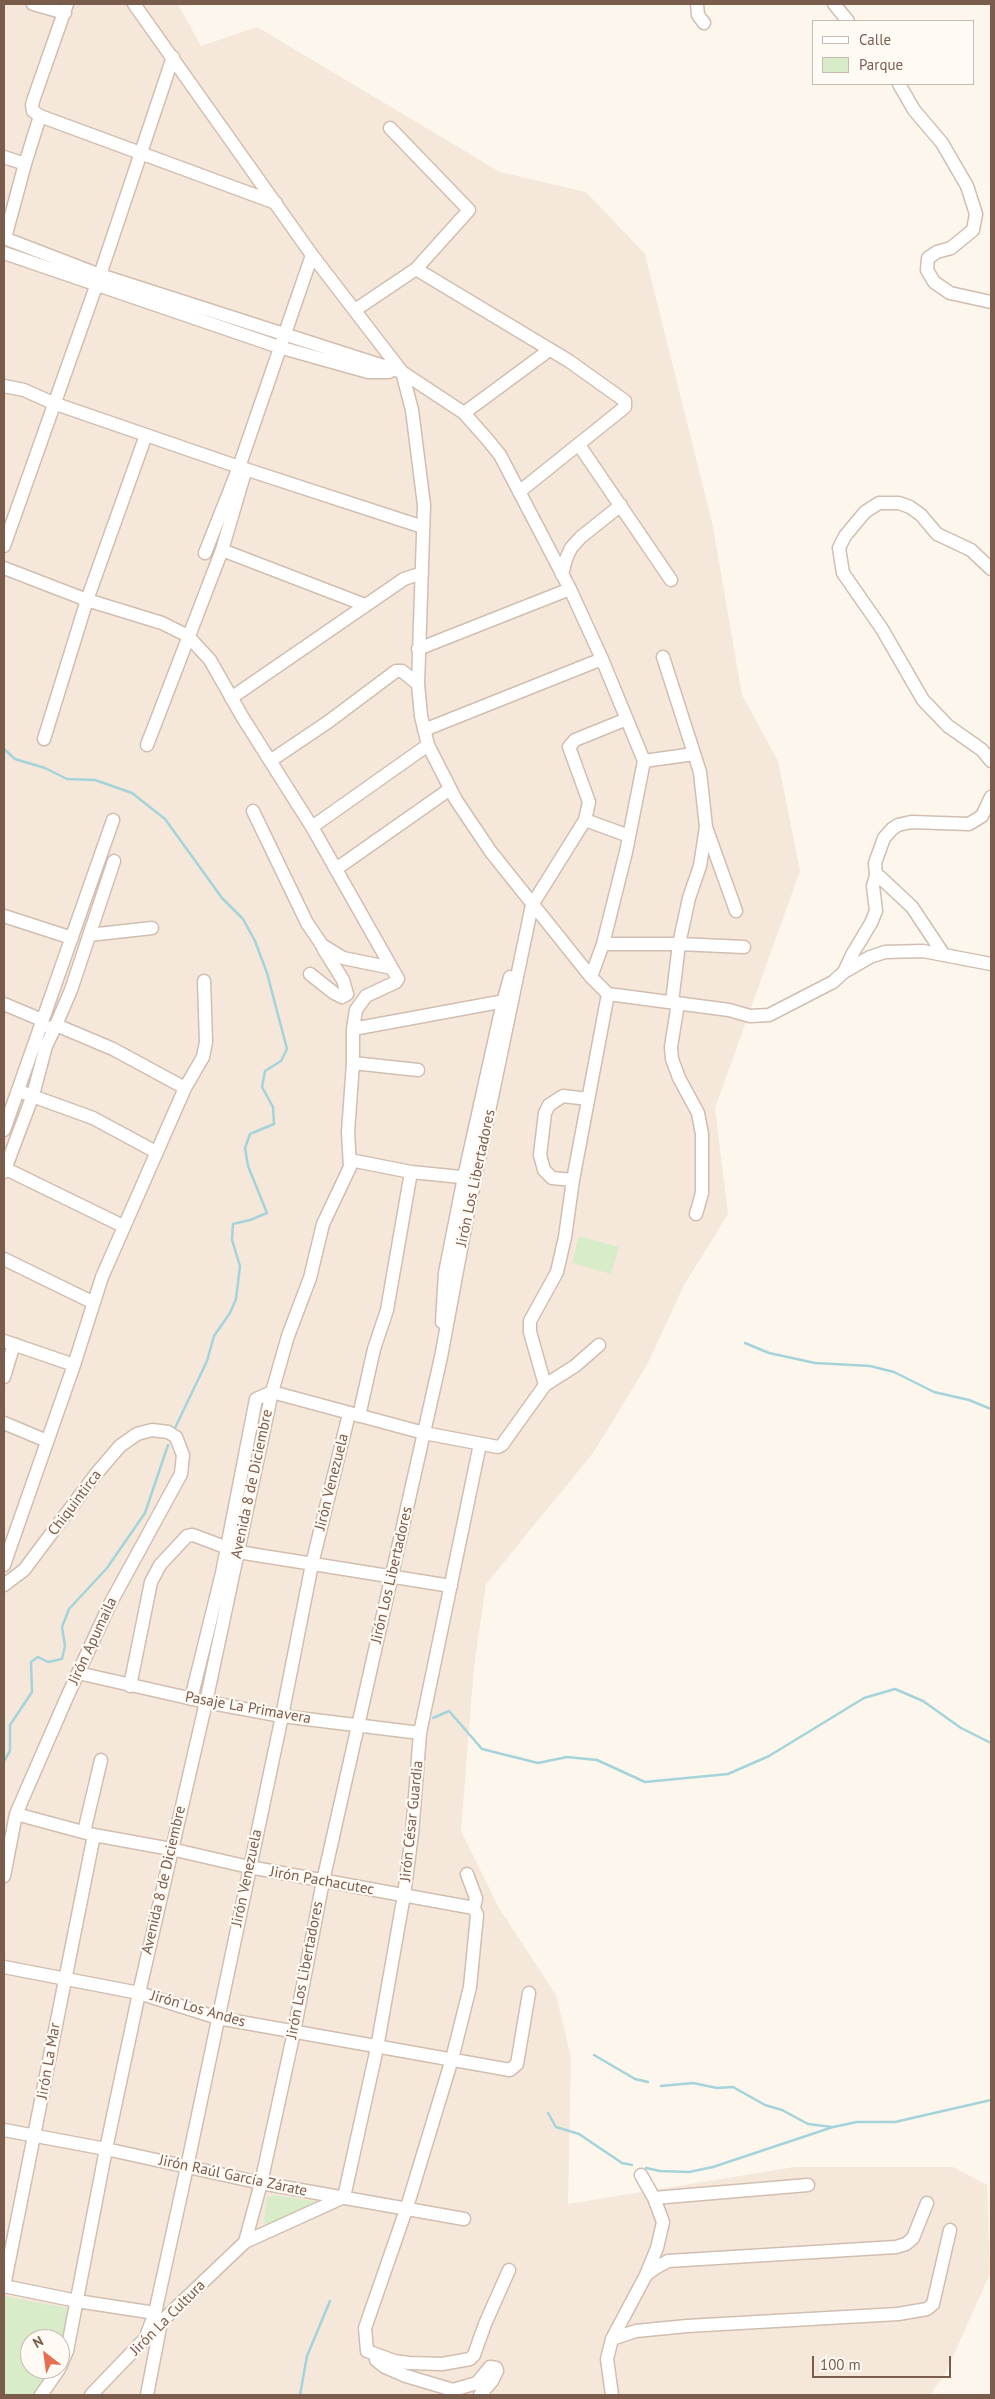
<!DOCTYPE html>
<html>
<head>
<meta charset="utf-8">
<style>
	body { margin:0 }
	#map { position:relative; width:995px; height:2399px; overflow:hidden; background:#fdf6ec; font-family:"PT Sans",sans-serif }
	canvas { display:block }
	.frame { position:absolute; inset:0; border:5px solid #7a5c4d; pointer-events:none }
	.legend { position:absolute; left:812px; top:20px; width:162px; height:65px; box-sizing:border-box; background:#fffaf3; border:1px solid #cabbb1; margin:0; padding:6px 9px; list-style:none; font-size:15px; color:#7a5c4d }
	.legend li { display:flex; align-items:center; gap:10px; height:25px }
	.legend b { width:25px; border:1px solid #cabbb1 }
	.north { position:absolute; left:20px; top:2329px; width:50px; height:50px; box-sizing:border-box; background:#fffaf3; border:1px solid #cabbb1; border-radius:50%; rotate:330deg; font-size:14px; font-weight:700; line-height:20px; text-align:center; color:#7a5c4d }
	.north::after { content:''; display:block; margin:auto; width:18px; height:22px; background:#e76f51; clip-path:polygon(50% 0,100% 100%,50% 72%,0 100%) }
	.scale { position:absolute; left:812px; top:2356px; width:139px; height:22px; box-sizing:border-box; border:2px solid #7a5c4d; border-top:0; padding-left:6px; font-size:15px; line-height:18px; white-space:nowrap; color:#7a5c4d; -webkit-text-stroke:4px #fffaf3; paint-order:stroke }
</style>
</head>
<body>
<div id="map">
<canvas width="995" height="2399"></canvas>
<div class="frame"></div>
<ul class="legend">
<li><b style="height:6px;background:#fff"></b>Calle</li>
<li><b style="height:14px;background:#d8ecc9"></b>Parque</li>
</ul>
<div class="north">N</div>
<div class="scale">100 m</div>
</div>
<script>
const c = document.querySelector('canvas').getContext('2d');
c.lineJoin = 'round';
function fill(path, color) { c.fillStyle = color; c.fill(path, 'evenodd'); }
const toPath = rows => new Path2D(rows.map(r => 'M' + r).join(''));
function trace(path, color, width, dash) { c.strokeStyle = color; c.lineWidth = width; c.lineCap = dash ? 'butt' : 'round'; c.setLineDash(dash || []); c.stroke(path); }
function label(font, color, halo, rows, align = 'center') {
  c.font = font + ' "PT Sans",sans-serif'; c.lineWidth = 4.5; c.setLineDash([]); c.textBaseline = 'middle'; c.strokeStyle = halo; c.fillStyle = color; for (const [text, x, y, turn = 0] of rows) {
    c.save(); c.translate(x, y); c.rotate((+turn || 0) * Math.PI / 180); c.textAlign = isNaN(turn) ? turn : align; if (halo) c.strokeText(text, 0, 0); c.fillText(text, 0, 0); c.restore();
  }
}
const residential = toPath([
	[4,4,178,4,201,46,257,27,500,172,586,192,645,254,713,527,742,695,778,761,800,871,715,1108,728,1214,684,1285,647,1365,593,1453,486,1584,474,1667,461,1831,499,1908,556,1995,571,2058,568,2204,794,2167,953,2167,987,2185,990,2274,945,2374,930,2395,4,2395],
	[30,2339,60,2339,60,2369,30,2369]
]);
const green = toPath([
	[579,1236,619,1247,611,1274,572,1263],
	[273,2195,314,2201,316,2206,266,2227,264,2220,267,2198],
	[4,2296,68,2308,60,2351,60,2339,30,2339,30,2369,52,2369,43,2384,32,2395,4,2395]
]);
const stream = toPath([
	[4,749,15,759,45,768,67,779,95,780,132,793,165,819,222,898,243,919,255,941,267,973,287,1049,281,1061,265,1071,262,1087,273,1107,274,1124,250,1134,245,1148,248,1166,267,1213,250,1220,233,1224,232,1240,240,1266,236,1299,230,1313,214,1336,207,1361,175,1428],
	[745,1343,769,1353,815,1363,870,1366,894,1372,934,1392,969,1400,991,1409],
	[433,1718,449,1711,482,1749,538,1763,567,1757,597,1760,645,1782,728,1774,769,1756,864,1698,895,1689,923,1701,961,1728,991,1743],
	[4,1761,10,1751,10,1725,32,1692,31,1662,38,1657,48,1662,62,1659,65,1646,62,1627,69,1609,107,1568,145,1513,168,1445],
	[594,2055,635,2079,648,2082],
	[661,2086,693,2083,717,2088,733,2087,765,2105,782,2110,808,2124,832,2127],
	[548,2113,556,2127,579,2134,622,2163,632,2165],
	[646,2168,660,2171,689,2172,713,2167,833,2127,857,2122,895,2122,991,2100],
	[300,2395,307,2356,330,2301]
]);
const minor = toPath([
	[33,4,65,13],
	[67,4,34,98,32,105,33,111,40,116,276,203],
	[134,4,312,255,402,372,412,410,424,505,418,684,421,716,428,745,456,800,491,852,591,977,608,994,729,1010,750,1016,769,1015,833,982,844,972,853,953,871,923,876,911,873,886,876,876,880,877,912,907,944,955,991,964],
	[697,4,698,15,704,23],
	[834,4,848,21],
	[899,84,914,110,942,143,967,186,976,214,973,230,951,248,937,252,928,258,927,270,934,282,950,293,991,302],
	[4,157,25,164,5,238],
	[25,164,40,116],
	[4,238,100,275,402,372,464,413,487,439,500,455,570,589,602,659,644,761,626,852,603,944,591,977],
	[4,253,279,347,368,372,389,372],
	[416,269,569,361,625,401,625,407,519,492],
	[355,310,416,269,469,210,390,128],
	[4,386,24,390,53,403,239,467,423,527],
	[464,413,548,351],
	[579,445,671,580],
	[4,546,100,275,173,57],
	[222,550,365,605],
	[205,553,239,467,312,255],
	[4,568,87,600,162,623,188,636,210,660,243,718,312,827,398,979,396,982,366,996,356,1010,353,1029,353,1063,348,1132,350,1167,323,1224,310,1278,288,1336,272,1392,206,1702,139,1993,106,2149,67,2351,60,2367],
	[991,569,971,550,937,534,921,515,910,507,899,503,879,503,865,512,845,536,839,548,843,573,882,629,923,700,948,726,982,750,991,761],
	[562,575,566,559,571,548,581,537,621,505],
	[418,649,570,589],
	[231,698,404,579,422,573],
	[424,730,602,659],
	[44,739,87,600,146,435],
	[147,745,222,550,245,472],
	[270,761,328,722,396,671,402,671,418,684],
	[644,761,694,754],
	[253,811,307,923,322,945,343,958,392,968],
	[585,820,589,802,569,747,575,740,627,719],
	[312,827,428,745],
	[707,830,736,911],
	[336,869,450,789],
	[876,876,875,863,884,838,892,829,898,825,911,822,969,824,982,816,991,797],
	[4,916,72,938],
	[89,935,152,928],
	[603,944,679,944,689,898,700,866,706,827,700,772,663,657],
	[844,972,870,957,885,952,923,951,944,955],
	[310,974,334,993,342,997,347,994,343,980,323,948],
	[672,1002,679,944,744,947],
	[678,1003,671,1047,672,1059,679,1078,698,1113,702,1134,702,1193,696,1214],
	[4,1004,42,1020],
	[50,1028,56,1025,71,990,114,861],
	[353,1029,510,1000],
	[353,1063,418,1070],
	[24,1093,93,1118,156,1152],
	[4,1130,113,820],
	[350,1160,411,1172,471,1178],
	[4,1168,123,1226],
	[4,1172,33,1095,46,1046,56,1025,113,1049,185,1088],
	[573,1180,552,1178,544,1170,540,1155,545,1113,549,1105,563,1096,588,1099],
	[4,1259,92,1302],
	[442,1322,445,1273,464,1177,503,1002,510,977],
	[4,1341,74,1365],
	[4,1377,14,1344],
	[545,1385,530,1332,530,1321,557,1272,565,1237,573,1180,608,994],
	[359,1416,374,1349,387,1310,411,1172],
	[4,1423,47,1441],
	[4,1565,74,1365,102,1277,185,1088,203,1057,206,1042,204,981],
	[4,1585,24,1570,96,1474,120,1446,137,1434,152,1430,168,1432,176,1437,183,1455,181,1474,110,1604,67,1697,16,1814,4,1876],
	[78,1673,206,1702,282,1716,420,1733],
	[130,1686,151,1582,160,1565,187,1536,193,1535,238,1552,451,1586],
	[191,1699,222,1573,256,1399,272,1392,424,1433,498,1447,502,1445,545,1385,575,1366,599,1345],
	[16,1814,94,1835,171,1849,249,1867,474,1908,477,1915,470,1987,452,2059,407,2207,365,2328,367,2351,394,2361,409,2363,442,2364,470,2359,474,2355,485,2324,509,2270],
	[84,1832,101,1760],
	[467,1874,476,1898,474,1908],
	[4,1967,139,1993,218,2018,510,2070,517,2064,529,1993],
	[4,2130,106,2149,261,2183,464,2219],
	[641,2175,654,2198,663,2222,657,2248,646,2275],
	[654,2198,808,2185],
	[245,2242,261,2183,294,2032,323,1881,441,1357,467,1217,532,905,585,820,629,836],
	[4,2286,94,1835],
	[4,2286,77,2301,155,2313],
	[147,2334,155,2313,187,2167,282,1716,312,1564,349,1414],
	[612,2339,636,2331,687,2326,898,2314,927,2309,933,2304,950,2230],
	[376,2360,385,2367,406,2376,453,2390,477,2383,490,2367,496,2368,497,2371,492,2381,480,2395],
	[41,2395,59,2369],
	[91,2395,161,2322,245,2242,344,2197,377,2048,404,1895,412,1834,420,1733,480,1444],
	[147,2395,161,2322],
	[612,2395,607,2359,612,2339,646,2275,657,2267,668,2261,896,2247,906,2244,913,2238,927,2203]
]);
const streetNames = [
	["Jirón Los Libertadores",476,1178,-78],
	["Jirón Venezuela",332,1482,-76],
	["Avenida 8 de Diciembre",252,1484,-78],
	["Chiquintirca",75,1503,-53],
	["Jirón Los Libertadores",392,1575,-77],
	["Jirón Apumaila",93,1641,-65],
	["Pasaje La Primavera",248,1708,10],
	["Jirón César Guardia",412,1821,-84],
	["Jirón Venezuela",247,1878,-78],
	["Avenida 8 de Diciembre",164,1880,-77],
	["Jirón Pachacutec",322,1881,10],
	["Jirón Los Libertadores",305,1970,-79],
	["Jirón Los Andes",198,2009,16],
	["Jirón La Mar",49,2061,-80],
	["Jirón Raúl García Zárate",233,2176,12],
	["Jirón La Cultura",168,2318,-45]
];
fill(residential, '#f5e8da');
fill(green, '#d8ecc9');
trace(stream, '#a5d3da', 2.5);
trace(minor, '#d1beb0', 15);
trace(minor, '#fff', 12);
label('15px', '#7a5c4d', '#fffaf3', streetNames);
</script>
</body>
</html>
